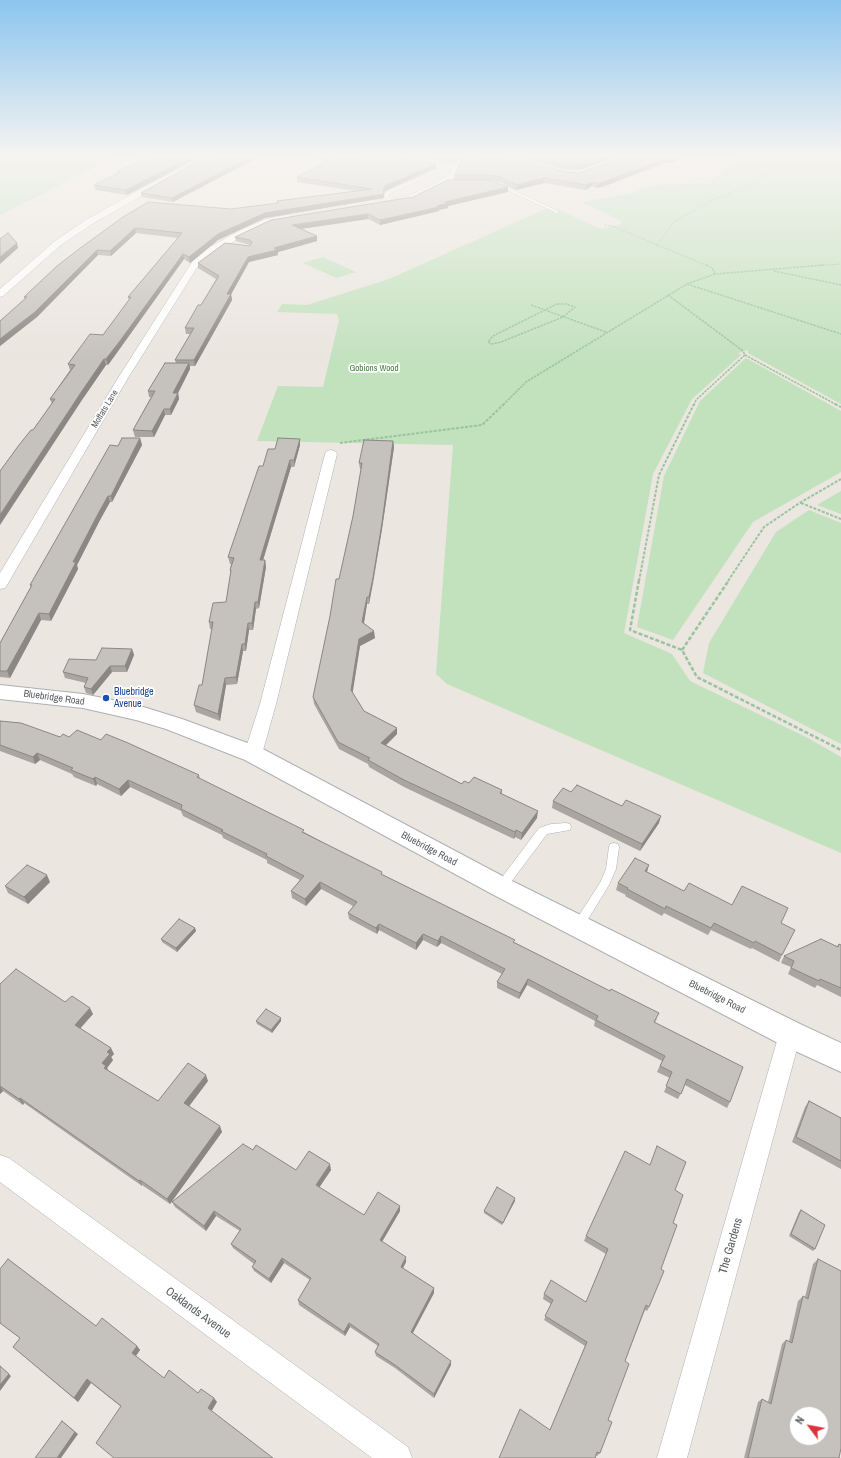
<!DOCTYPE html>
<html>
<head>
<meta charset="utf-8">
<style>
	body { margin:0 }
	#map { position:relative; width:841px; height:1458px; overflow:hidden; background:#ebe6df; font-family:"Archivo Narrow",sans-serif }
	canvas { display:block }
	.north { position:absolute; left:789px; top:1406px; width:40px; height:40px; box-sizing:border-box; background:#fff; border:1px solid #bcbebf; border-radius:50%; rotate:302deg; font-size:11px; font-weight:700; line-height:16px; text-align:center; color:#585d60 }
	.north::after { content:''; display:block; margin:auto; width:14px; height:18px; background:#dc343f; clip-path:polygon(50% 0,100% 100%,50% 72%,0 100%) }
</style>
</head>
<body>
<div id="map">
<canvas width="841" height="1458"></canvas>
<div class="north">N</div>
</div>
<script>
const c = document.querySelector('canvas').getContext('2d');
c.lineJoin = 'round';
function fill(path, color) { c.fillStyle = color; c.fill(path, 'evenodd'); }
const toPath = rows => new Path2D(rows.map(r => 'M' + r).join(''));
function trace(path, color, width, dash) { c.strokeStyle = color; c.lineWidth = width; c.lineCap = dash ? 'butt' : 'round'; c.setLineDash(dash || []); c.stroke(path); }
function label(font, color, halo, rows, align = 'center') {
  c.font = font + ' "Archivo Narrow",sans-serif'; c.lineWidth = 3.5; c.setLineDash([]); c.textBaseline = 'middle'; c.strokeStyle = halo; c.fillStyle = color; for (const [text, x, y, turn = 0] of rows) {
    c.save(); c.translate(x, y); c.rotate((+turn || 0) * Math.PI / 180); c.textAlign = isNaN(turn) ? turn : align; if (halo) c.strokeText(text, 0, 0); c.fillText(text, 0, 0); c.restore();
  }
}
const green = toPath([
	[0,157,116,157,0,215],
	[741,157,841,157,841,404,748,353,748,350,738,353,741,355,692,399,653,474,624,633,672,654,690,681,808,738,841,757,841,853,447,684,436,674,453,445,257,441,278,386,323,387,339,320,337,314,277,312,282,304,307,305,389,279,545,209,560,210,600,229,621,224,621,221,582,202,628,194,654,185,708,183],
	[323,257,356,272,336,278,303,263],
	[746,358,841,411,841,472,753,522,673,640,637,627,664,476,700,401],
	[841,491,841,514,817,505],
	[809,510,841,523,841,744,703,673,709,643,776,532]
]);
const pathFar3 = toPath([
	[0,159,4,157],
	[605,225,612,226,708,266],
	[656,246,674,222,710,201,760,181,767,174,771,165,771,157],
	[811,266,841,264]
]);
const pathFar2 = toPath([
	[706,265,712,268,715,273],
	[774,271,841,285],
	[687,284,841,334],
	[668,295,743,351,745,355,696,400,694,405],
	[557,304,566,304,575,307,563,317,501,342,492,344,488,342,493,336,557,304],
	[531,305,606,332],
	[745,355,837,405],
	[503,405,526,382,687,284,715,274,824,265]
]);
const pathFar1 = toPath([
	[835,404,841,407],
	[340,443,482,425,504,404],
	[801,503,841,519],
	[639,581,659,475,694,404],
	[728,581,764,527,801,502,841,479]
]);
const path = toPath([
	[639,580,630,630,682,650,697,677,841,750],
	[682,650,729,580]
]);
const lane = toPath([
	[445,166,448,167,389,194,388,196,393,203,391,203,384,196,386,192,445,166],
	[496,183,498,183,560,212,557,213,496,185,496,183],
	[566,823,570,824,571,827,570,830,547,834,505,890,501,891,497,890,496,887,497,884,539,828,551,824,566,823],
	[614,843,618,844,619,847,616,869,609,885,582,929,578,931,574,929,573,926,574,923,600,883,606,869,609,847,610,844,614,843]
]);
const street = toPath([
	[204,157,213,157,152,190,92,224,61,245,3,296,0,297,0,289,55,241,86,220,146,186,204,157],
	[366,157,391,157,453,165,465,157,474,157,460,165,454,178,438,189,413,200,388,205,385,205,385,201,408,196,432,185,448,175,451,169,366,157],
	[287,215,290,215,290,219,272,223,247,234,216,251,198,266,128,378,7,585,5,588,0,589,0,573,118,378,192,262,210,247,241,230,266,219,287,215],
	[331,450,335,451,337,454,276,704,262,754,259,758,253,760,247,758,244,754,260,704,325,454,327,451,331,450],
	[790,1024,798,1027,801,1034,687,1458,657,1458,779,1034,782,1027,790,1024],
	[0,1155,9,1158,408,1447,412,1458,372,1458,0,1182,0,1155]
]);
const secondary = toPath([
	[0,685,83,694,137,705,182,719,261,748,510,880,800,1024,841,1043,841,1072,780,1044,492,894,245,760,166,729,136,720,83,708,0,699,0,685]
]);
const wall = toPath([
	[146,157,127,195,95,190,94,185,117,174,117,172],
	[206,157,173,202,142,197,141,193],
	[310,157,391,157,436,168,385,191,384,193,384,198,265,218,218,240,190,263,184,259,121,347,108,365,106,365,84,397,33,430,52,404,50,399,70,370,68,364,103,335,129,300,128,297,178,238,136,233,111,256,98,255,37,317,0,346,0,321,25,299,24,297,123,217,231,209,277,203,277,201,356,191,297,182,297,177,328,161],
	[406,157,462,157,453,163],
	[514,157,617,157,579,170,567,170],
	[625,157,683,157,668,164,667,162,605,186,597,188,592,186,586,190,544,183,516,190,500,182,488,180,454,180,455,175,567,172,579,173],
	[508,187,508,192,448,206,448,208,439,210,439,211,380,225,368,219,301,229,317,241,278,252,278,255,249,262,231,294,232,300,195,366,190,366,190,369,178,393,179,399,171,415,165,415,154,437,135,437,133,430,151,397,149,397,148,391,176,363,175,360,190,334,186,334,185,328,201,305,216,279,198,268,198,263,250,246,250,245,236,241,235,237],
	[140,438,142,445,112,502,110,502,100,520,77,565,78,569,51,621,41,620,10,678,0,677,0,643,31,587,30,585,118,446],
	[300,439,300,445,294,467,291,467,263,560,265,560,266,567,259,608,256,609,253,630,249,630,246,651,243,651,237,684,226,685,220,721,196,712,194,705,202,685,212,629,210,629,209,622,226,602,231,575,230,570,231,564,230,564,228,557,275,449],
	[393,441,394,447,382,529,373,584,369,604,367,604,364,623,375,638,360,646,352,692,364,711,397,728,397,734,386,745,462,784,469,783,502,790,502,794,537,818,521,840,515,837,514,839,404,787,369,767,368,764,339,749,314,704,313,697,353,516,361,469,360,469,359,463],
	[132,649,134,655,127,672,112,672,93,695,86,693,84,687,86,683,65,678,63,672,96,660],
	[0,721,60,737,69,737,101,740,199,775,200,779,304,832,383,875,514,942,657,1019,655,1022,730,1102,727,1108,685,1085,678,1099,664,1092,670,1078,657,1072,662,1061,594,1026,595,1021,527,985,519,999,497,988,497,982,502,974,441,943,437,947,423,940,416,950,379,930,377,934,349,919,348,913,353,906,321,889,306,906,292,898,291,891,300,880,267,863,267,860,223,838,222,835,183,816,181,811,130,787,121,796,97,784,96,786,74,777,72,774,40,760,35,764,0,751],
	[571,792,659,823,640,851,552,808,553,801],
	[647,872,684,891,732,905,781,923,782,955,779,962,752,948,751,949,711,930,708,935,664,913,662,916,625,896,626,895,616,890,618,883],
	[50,882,28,904,8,893,5,886],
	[195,928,196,931,177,952,162,942,161,939],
	[839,944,841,945,841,997,817,985,815,988,788,974,791,967,781,963,784,956,837,946],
	[0,984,65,1002,93,1014,80,1028,114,1054,111,1057,113,1060,107,1068,108,1071,158,1101,208,1081,189,1106,222,1132,170,1204,142,1185,142,1186,24,1103,23,1105,3,1091,0,1094],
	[281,1018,281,1021,272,1033,257,1024,256,1021],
	[809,1101,841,1118,841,1169,792,1142,805,1107],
	[253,1150,296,1170,331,1170,319,1187,364,1215,400,1206,400,1211,382,1242,406,1262,403,1268,434,1288,434,1293,413,1333,451,1365,434,1398,395,1368,376,1356,375,1352,378,1346,350,1327,345,1336,299,1305,298,1300,310,1280,284,1263,271,1283,254,1271,252,1267,254,1264,233,1248,231,1244,240,1231,216,1216,206,1231,175,1207,172,1202],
	[675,1190,673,1223,661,1269,649,1307,647,1311,645,1310,625,1361,608,1420,600,1453,597,1456,550,1430,585,1346,544,1320,551,1304,543,1299,544,1294,586,1302,606,1254,584,1241,586,1236],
	[515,1201,502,1225,484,1213,484,1211],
	[801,1210,815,1249,813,1251,789,1236,799,1212],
	[818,1259,839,1458,744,1458,758,1402,762,1399,768,1402,782,1344,786,1340,789,1341,798,1301,803,1296,805,1297,813,1264],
	[0,1269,96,1326,137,1346,140,1350,136,1356,164,1378,217,1402,120,1406,91,1383,78,1402,13,1347,20,1338,0,1323]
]);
const shadedWall = toPath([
	[190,157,200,157,127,195,126,190],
	[250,157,259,157,173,202,172,198],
	[455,157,462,157,453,163,453,159],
	[604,157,617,157,579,170,579,166],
	[674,157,683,157,668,164,669,159],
	[668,158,667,162,605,186,597,188,598,184],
	[436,164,436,168,385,191,384,194,384,198,265,218,218,240,190,263,189,257,218,234,265,213,383,191,385,186],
	[544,178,544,183,516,190,517,185],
	[593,182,592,186,586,190,586,185],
	[508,187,508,192,448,206,448,208,439,210,439,211,380,225,380,220,437,206,445,202],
	[368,214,368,219,293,230,292,225],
	[135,228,136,233,111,256,110,251],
	[317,236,317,241,278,252,278,255,249,262,228,300,227,294,248,257,274,248],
	[17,243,18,248,0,264,0,257],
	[97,250,98,255,37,317,0,346,0,339],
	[183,254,184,259,121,347,108,365,106,359],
	[231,294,232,300,195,366,194,360],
	[104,359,106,365,84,397,0,525,0,515,82,391],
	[189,363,190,369,175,399,173,393],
	[178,393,179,399,171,415,170,409],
	[164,409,165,415,154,437,152,431],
	[140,438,142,445,112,502,111,496],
	[300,439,300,445,294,467,294,460],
	[393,441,394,447,382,529,369,604,369,597],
	[290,460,291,467,261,567,260,560],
	[108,496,110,502,100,520,77,565,78,569,51,621,49,614,73,562,98,514],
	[265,560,266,567,259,608,258,602],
	[367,597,367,604,363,628,362,622],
	[255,602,256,609,253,630,252,623],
	[39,613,41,620,10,678,7,671],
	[248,623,249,630,246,651,245,644],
	[374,631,375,638,360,646,352,697,351,690,359,639],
	[242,644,243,651,237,684,236,677],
	[132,649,134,655,127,672,125,666],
	[110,666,112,672,93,695,91,689],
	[225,678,226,685,220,721,218,714],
	[397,728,397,734,381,750,381,743],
	[37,753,40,760,35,764,33,757],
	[95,777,97,784,96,786,93,779],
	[128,780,130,787,121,796,119,789],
	[538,811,537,818,521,840,522,833],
	[661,816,659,823,640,851,642,844],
	[516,830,515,837,514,839,515,832],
	[649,865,647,872,643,878,645,871],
	[47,875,50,882,28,904,24,897],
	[320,882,321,889,306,906,305,899],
	[379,924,379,930,377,934,376,928],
	[195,928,196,931,177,952,176,948],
	[423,934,423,940,416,950,416,943],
	[441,936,441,943,437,947,438,941],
	[528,979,527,985,519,999,520,993],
	[90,1008,93,1014,78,1031,75,1025],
	[281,1018,281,1021,272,1033,271,1030],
	[111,1048,114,1054,111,1057,113,1060,107,1068,109,1072,107,1074,102,1063,107,1052],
	[206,1075,208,1081,187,1109,184,1103],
	[0,1086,3,1091,0,1094],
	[20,1098,24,1103,23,1105,19,1099],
	[220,1126,222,1132,170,1204,167,1199],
	[330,1164,331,1170,317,1191,316,1185],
	[140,1180,142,1185,142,1186,139,1181],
	[515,1198,515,1201,502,1225,503,1223],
	[400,1206,400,1211,380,1245,380,1240],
	[214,1211,216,1216,206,1231,204,1226],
	[406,1257,406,1262,401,1272,401,1267],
	[282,1258,284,1263,271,1283,269,1279],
	[434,1288,434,1293,411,1336,411,1332],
	[349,1323,350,1327,345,1336,344,1332],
	[137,1346,140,1350,135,1357,132,1353],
	[451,1361,451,1365,434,1398,434,1394],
	[0,1366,11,1376,0,1391],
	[87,1379,91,1383,78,1402,74,1398],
	[214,1398,217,1402,211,1412,208,1408],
	[62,1421,78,1434,61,1458,57,1458]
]);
const building = toPath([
	[146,157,190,157,126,190,94,185,120,172,117,172,146,157],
	[206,157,250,157,172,198,141,193,206,157],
	[334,157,391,157,436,164,385,186,383,191,384,194,265,213,218,234,189,257,183,254,120,341,106,359,104,359,82,391,0,515,0,471,19,445,31,430,33,430,55,399,50,399,75,365,68,364,90,334,103,335,131,297,128,297,182,233,135,228,110,251,97,250,35,312,0,339,0,321,27,297,24,297,57,266,79,249,123,217,148,202,231,209,278,203,277,201,372,189,297,177,334,157],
	[442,157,455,157,453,159,442,157],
	[468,157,505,157,567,172,579,173,625,157,674,157,669,159,668,158,606,181,598,184,593,182,586,185,544,178,517,185,500,177,488,175,455,175,461,161,468,157],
	[534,157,604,157,579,166,568,165,534,157],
	[448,180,488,180,508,187,445,202,448,203,437,206,439,207,380,220,368,214,292,225,317,236,274,248,277,250,248,257,227,294,231,294,194,360,175,360,194,328,185,328,198,305,201,305,219,276,198,263,225,243,250,246,252,242,250,240,235,237,271,220,413,197,448,180],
	[8,233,17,243,0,257,0,239,8,233],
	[165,363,189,363,173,393,178,393,170,409,164,409,152,431,133,430,155,391,148,391,165,363],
	[122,438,140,438,111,496,108,496,98,514,73,562,76,562,49,614,39,613,7,671,0,671,0,643,32,585,30,585,110,445,118,446,122,438],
	[278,438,300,439,294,460,290,460,260,560,265,560,258,602,255,602,252,623,248,623,245,644,242,644,236,677,225,678,218,714,194,705,199,685,202,685,213,622,209,622,213,603,226,602,231,570,230,570,234,558,228,557,259,466,263,466,268,449,275,449,278,438],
	[364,440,393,441,382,523,373,578,369,597,367,597,362,622,374,631,359,639,351,690,364,711,397,728,381,743,462,784,464,781,469,783,474,777,502,790,500,793,538,811,522,833,516,830,515,832,404,780,368,760,370,758,338,742,313,697,330,616,336,579,339,579,353,516,362,463,359,463,364,440],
	[102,648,132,649,125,666,110,666,91,689,84,687,88,678,63,672,69,659,96,660,102,648],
	[0,721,21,723,60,737,63,734,69,737,77,730,101,740,106,734,128,743,199,775,197,777,304,830,302,832,382,872,381,874,515,940,513,942,541,956,610,991,611,989,659,1013,654,1022,743,1067,730,1102,687,1079,681,1094,666,1086,672,1072,660,1066,665,1056,596,1020,598,1016,528,979,520,993,497,982,505,969,441,936,438,941,423,934,416,943,379,924,376,928,348,913,357,902,320,882,305,899,291,891,304,876,266,856,267,854,221,831,223,830,181,809,182,805,128,780,119,789,95,777,93,779,71,770,73,768,37,753,33,757,0,745,0,721],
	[577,785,622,806,626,800,661,816,642,844,553,801,563,788,571,792,577,785],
	[635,858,649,865,645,871,684,891,689,883,732,905,742,886,788,908,781,923,795,930,782,955,755,941,754,943,714,923,711,928,666,906,665,909,627,889,628,888,618,883,635,858],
	[27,865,47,875,24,897,5,886,27,865],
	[179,919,195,928,176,948,161,939,179,919],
	[821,939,838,947,839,944,841,945,841,988,820,979,819,981,791,968,794,961,784,956,821,939],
	[16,969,65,1002,72,996,90,1008,75,1025,111,1048,107,1052,110,1054,102,1063,106,1066,104,1068,158,1101,188,1063,206,1075,184,1103,220,1126,167,1199,140,1180,139,1181,20,1098,19,1099,0,1086,0,984,16,969],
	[266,1009,281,1018,271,1030,256,1021,266,1009],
	[809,1101,841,1118,841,1161,796,1137,809,1101],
	[243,1144,253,1150,256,1145,296,1170,309,1151,330,1164,316,1185,364,1215,378,1192,400,1206,380,1240,406,1257,401,1267,434,1288,411,1332,451,1361,434,1394,395,1365,375,1352,379,1344,349,1323,344,1332,298,1300,311,1278,282,1258,269,1279,252,1267,256,1261,231,1244,241,1229,214,1211,204,1226,172,1202,243,1144],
	[657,1146,686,1162,675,1190,683,1195,673,1223,677,1225,661,1269,664,1271,649,1307,646,1305,625,1361,629,1364,608,1420,612,1422,600,1453,597,1452,595,1458,499,1458,520,1409,550,1430,587,1342,545,1316,553,1300,544,1294,551,1280,586,1302,608,1249,586,1236,625,1151,650,1165,657,1146],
	[497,1187,515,1198,503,1223,484,1211,497,1187],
	[801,1210,825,1225,815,1249,791,1234,801,1210],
	[8,1259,96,1326,102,1318,137,1346,132,1353,164,1378,169,1370,198,1393,201,1389,214,1398,208,1408,273,1458,114,1458,96,1443,121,1406,87,1379,74,1398,13,1347,20,1338,0,1323,0,1269,8,1259],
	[818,1259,841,1271,841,1448,839,1458,748,1458,762,1399,771,1404,786,1340,792,1343,803,1296,808,1299,818,1259],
	[797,1414,821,1414,821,1438,797,1438,797,1414],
	[0,1366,9,1374,0,1385,0,1366],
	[62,1421,75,1432,57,1458,35,1458,62,1421]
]);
const markers = [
	[106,698,4,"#1a4fb4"]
];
const farParknames = [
	["Gobions Wood",374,369]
];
const farStreetnames = [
	["Moffats Lane",105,409,-59]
];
const transitNames = [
	["Bluebridge",114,692],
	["Avenue",114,704]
];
const streetNames = [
	["Bluebridge Road",54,698,8],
	["Bluebridge Road",429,849,28],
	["Bluebridge Road",717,997,27]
];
const nearStreetnames = [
	["The Gardens",731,1246,-74],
	["Oaklands Avenue",198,1313,36]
];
fill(green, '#c2e1bd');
trace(lane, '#adb1b5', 1);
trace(street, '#adb1b5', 1);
trace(secondary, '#acb1b5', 2);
trace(pathFar3, '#98c49e', 1, [2, 1]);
trace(pathFar2, '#98c49e', 1.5, [2.5, 1]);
trace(pathFar1, '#98c49e', 2, [3, 1.5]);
trace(path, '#98c49e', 2.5, [4, 2]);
fill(lane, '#fff');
fill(street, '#fff');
fill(secondary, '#fff');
fill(wall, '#a9a6a2');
fill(shadedWall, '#8a8784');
fill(building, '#c5c1bc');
trace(building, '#8a8784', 1);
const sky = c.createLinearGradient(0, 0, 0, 362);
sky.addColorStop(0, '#8bc5ef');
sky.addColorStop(0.43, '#f6f4f1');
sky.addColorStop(1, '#f6f4f100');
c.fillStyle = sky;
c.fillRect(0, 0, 841, 362);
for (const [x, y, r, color] of markers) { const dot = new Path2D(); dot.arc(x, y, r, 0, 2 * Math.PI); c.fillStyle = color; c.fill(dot); trace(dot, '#fff', 1.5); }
label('9px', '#407e39', '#fff', farParknames);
label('9px', '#585d60', '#fff', farStreetnames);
label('10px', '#164399', '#fff', transitNames, 'left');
label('10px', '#585d60', '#fff', streetNames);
label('12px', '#585d60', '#fff', nearStreetnames);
</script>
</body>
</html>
